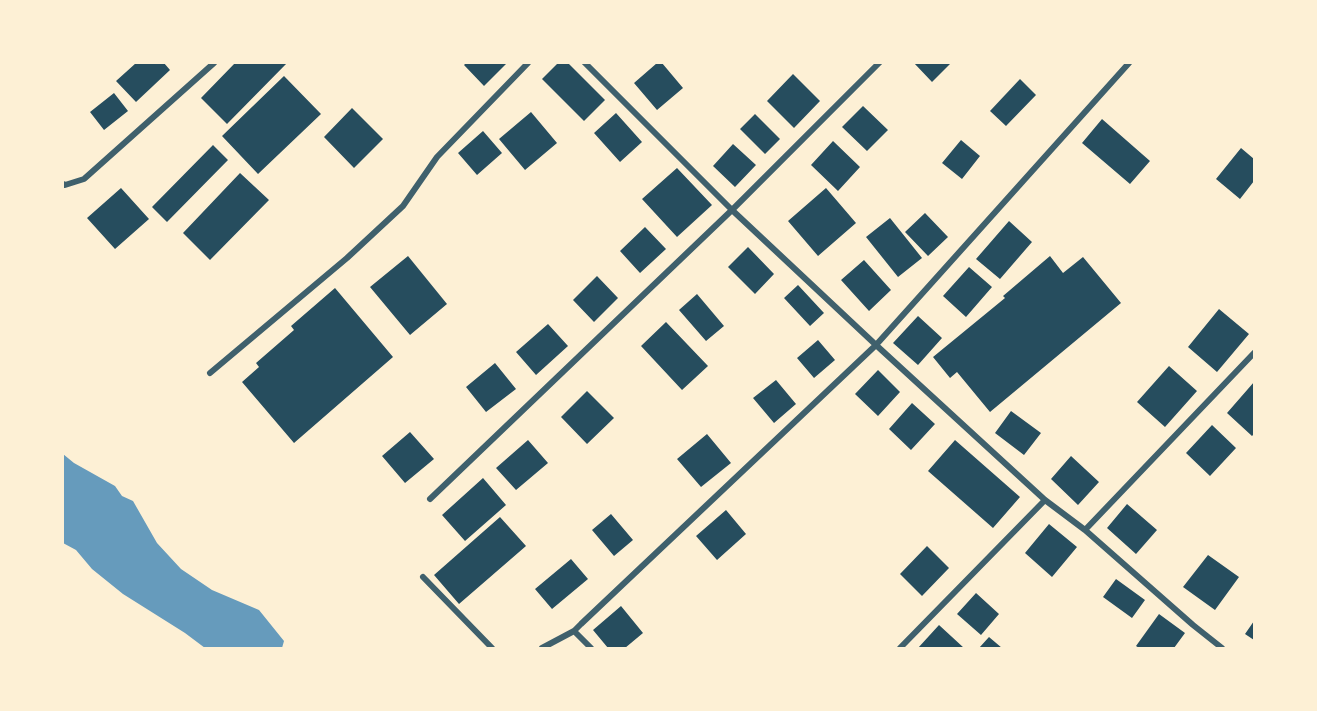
<!DOCTYPE html>
<html>
<head>
<meta charset="utf-8">
<style>
	body { margin:0 }
	#map { position:relative; width:1317px; height:711px; overflow:hidden; background:#fdf0d5; font-family:Lato,sans-serif }
	canvas { display:block }
	.frame { position:absolute; inset:0; border:64px solid #fdf0d5; pointer-events:none }
</style>
</head>
<body>
<div id="map">
<canvas width="1317" height="711"></canvas>
<div class="frame"></div>
</div>
<script>
const c = document.querySelector('canvas').getContext('2d');
c.lineJoin = 'round';
function fill(path, color) { c.fillStyle = color; c.fill(path, 'evenodd'); }
const toPath = rows => new Path2D(rows.map(r => 'M' + r).join(''));
function trace(path, color, width, dash) { c.strokeStyle = color; c.lineWidth = width; c.lineCap = dash ? 'butt' : 'round'; c.setLineDash(dash || []); c.stroke(path); }
const water = toPath([
	[63,454,74,463,115,486,122,496,133,501,157,543,181,569,212,590,259,610,284,641,282,648,205,648,185,633,123,594,92,569,76,550,63,543]
]);
const building = toPath([
	[136,63,164,63,170,70,136,102,116,81],
	[235,63,287,63,227,124,201,98],
	[466,63,507,63,484,86,464,65],
	[558,63,568,63,605,100,584,121,542,79],
	[657,63,662,63,683,88,657,110,634,83],
	[914,63,951,63,932,82],
	[793,74,820,101,794,128,767,101],
	[284,76,321,114,258,174,222,136],
	[1020,79,1036,95,1006,126,990,111],
	[114,93,128,111,104,130,90,112],
	[863,106,888,130,867,151,842,127],
	[352,108,383,139,354,168,324,137],
	[531,112,557,143,525,170,499,139],
	[616,113,642,142,620,162,594,133],
	[755,114,780,139,765,154,740,129],
	[1102,119,1150,161,1130,184,1082,143],
	[483,131,502,153,477,175,458,153],
	[961,140,980,156,962,179,942,163],
	[833,141,860,167,838,191,811,165],
	[733,144,756,165,735,187,713,166],
	[213,145,228,160,167,222,152,207],
	[1241,148,1254,159,1254,181,1240,199,1216,179],
	[677,168,712,205,677,237,642,199],
	[240,173,269,200,210,260,183,233],
	[121,188,149,219,115,249,87,218],
	[826,188,856,223,818,256,788,221],
	[925,213,948,237,928,256,905,232],
	[890,218,922,258,898,277,866,237],
	[1009,221,1032,242,1000,279,976,259],
	[645,227,666,249,640,273,620,251],
	[748,247,774,274,755,294,728,267],
	[408,256,447,304,410,335,370,287],
	[1050,256,1063,273,1083,257,1121,303,990,412,957,372,950,378,933,357,1005,298,1003,296],
	[864,260,891,290,869,311,841,280],
	[969,267,992,287,966,317,943,296],
	[597,276,618,298,594,322,573,300],
	[798,285,824,313,810,326,784,298],
	[335,288,393,357,294,443,242,382,259,367,256,363,294,330,291,326],
	[697,294,724,326,706,341,679,310],
	[1219,309,1249,334,1217,372,1188,347],
	[918,316,942,338,918,365,893,343],
	[666,322,708,366,682,390,641,346],
	[548,324,568,346,536,375,516,352],
	[818,340,835,360,814,378,797,358],
	[495,363,516,389,486,412,466,387],
	[1169,366,1197,391,1165,427,1137,402],
	[878,370,900,392,878,416,855,394],
	[776,380,796,404,774,423,753,398],
	[1254,382,1254,434,1252,436,1227,413],
	[587,391,614,418,587,444,561,417],
	[912,403,935,424,911,450,889,429],
	[1011,411,1041,433,1024,455,995,433],
	[1212,425,1236,448,1210,476,1186,453],
	[410,432,434,459,405,483,382,456],
	[707,434,731,463,701,487,677,459],
	[528,440,548,463,516,490,496,468],
	[955,440,1020,497,993,528,928,471],
	[1071,456,1099,482,1078,505,1051,479],
	[483,478,506,505,465,541,442,515],
	[1127,504,1157,530,1136,554,1107,528],
	[726,510,746,534,717,560,696,536],
	[611,514,633,540,614,556,592,530],
	[500,517,526,546,459,604,434,575],
	[1049,524,1077,547,1052,577,1025,553],
	[927,546,949,568,922,596,900,574],
	[1208,555,1239,577,1215,610,1183,587],
	[571,559,588,579,552,609,535,589],
	[1116,579,1145,600,1132,618,1103,597],
	[976,593,999,614,981,635,957,614],
	[621,606,643,633,625,648,608,648,593,630],
	[1159,614,1185,633,1174,648,1139,648,1136,646],
	[1254,621,1254,640,1245,634],
	[939,625,964,648,918,648],
	[989,637,1002,648,979,648]
]);
const minor = toPath([
	[585,63,732,210,876,345,1045,500,1085,530,1193,625,1222,648],
	[63,184,65,185,84,179,214,63],
	[210,373,347,258,403,206,437,157,528,63],
	[430,499,732,210,879,63],
	[1085,530,1254,353],
	[423,577,492,648],
	[574,631,591,648],
	[542,648,574,631,581,624,876,345,1129,63],
	[900,648,1045,500]
]);
fill(water, '#669bbc');
fill(building, '#264d5e');
trace(minor, '#3f606c', 6);
</script>
</body>
</html>
